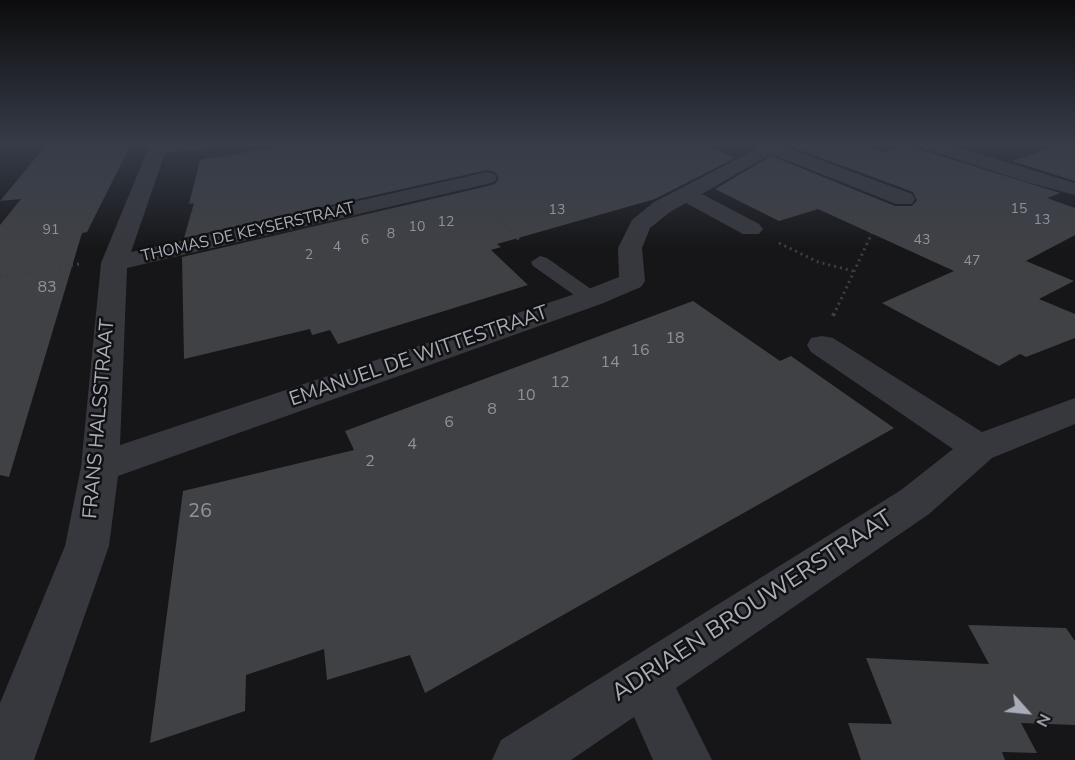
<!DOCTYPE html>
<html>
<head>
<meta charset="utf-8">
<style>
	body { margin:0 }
	#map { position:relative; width:1075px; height:760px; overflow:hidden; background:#161618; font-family:"Nunito Sans",sans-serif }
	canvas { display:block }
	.north { position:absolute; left:997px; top:682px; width:60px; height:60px; -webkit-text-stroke:4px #111113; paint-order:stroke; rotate:117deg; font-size:16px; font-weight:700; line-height:24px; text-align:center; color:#a8adb8 }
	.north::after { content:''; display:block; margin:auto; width:21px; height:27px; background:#a8adb8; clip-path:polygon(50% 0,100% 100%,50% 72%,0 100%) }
</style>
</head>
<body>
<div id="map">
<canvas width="1075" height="760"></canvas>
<div class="north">N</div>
</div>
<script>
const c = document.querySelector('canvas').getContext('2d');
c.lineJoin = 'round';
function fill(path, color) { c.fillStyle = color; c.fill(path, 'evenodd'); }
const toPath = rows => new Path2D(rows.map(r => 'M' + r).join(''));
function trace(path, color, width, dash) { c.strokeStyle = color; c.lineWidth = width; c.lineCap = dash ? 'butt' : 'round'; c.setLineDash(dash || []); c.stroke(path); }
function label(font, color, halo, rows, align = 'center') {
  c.font = font + ' "Nunito Sans",sans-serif'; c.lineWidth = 5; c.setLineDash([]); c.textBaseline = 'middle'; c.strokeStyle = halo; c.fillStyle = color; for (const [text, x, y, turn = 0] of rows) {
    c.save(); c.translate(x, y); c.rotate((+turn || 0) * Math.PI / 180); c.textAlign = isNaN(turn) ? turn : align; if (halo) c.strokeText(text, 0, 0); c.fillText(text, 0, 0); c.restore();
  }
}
const building = toPath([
	[47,144,131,144,87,232,82,233,9,477,0,475,0,225,21,199,0,201],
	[294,144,704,144,735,158,655,199,497,244,501,247,491,250,528,285,338,344,330,330,312,335,310,329,184,359,182,257,488,186,495,184,499,178,495,172,487,170,184,238,194,203,189,204,200,160],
	[813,144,855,144,883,152,906,145,1060,193,1047,198,1075,208,1075,235,1026,261,1074,281,1039,299,1075,314,1075,338,1026,357,1020,354,999,366,882,303,954,271,818,209,779,221,715,189,771,156,895,206,912,206,917,200,913,192,795,148],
	[1062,144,1075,144,1075,181,1012,161],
	[693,301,780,361,791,356,894,428,425,693,410,655,327,680,324,649,246,675,245,711,150,743,183,491,354,450,345,431],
	[968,625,1066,628,1075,641,1075,725,1021,723,1037,753,1002,752,1005,760,861,760,848,723,892,724,866,658,989,664]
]);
const pathFar2 = toPath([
	[449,144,462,155],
	[935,191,956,184],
	[489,208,498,218]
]);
const pathFar1 = toPath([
	[497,216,521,242],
	[779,243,818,262,853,271],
	[0,277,79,264],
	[836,310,872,233,889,226]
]);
const path = toPath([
	[833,316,836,309]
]);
const service = toPath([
	[540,256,547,258,598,294,601,298,598,302,584,302,533,266,531,262,540,256]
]);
const minor = toPath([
	[150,144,210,144,201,149,165,153,131,252,487,172,494,174,497,178,494,182,487,184,127,268,120,445,581,292,619,277,618,248,632,220,654,202,749,153,756,148,753,144,777,144,912,194,915,199,912,204,896,204,771,154,702,194,759,224,763,229,759,234,743,234,686,203,670,212,650,228,642,248,645,281,641,287,601,304,118,476,109,546,34,760,0,760,0,703,65,546,81,467,101,263,150,144],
	[920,144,946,144,1075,183,1075,195,1026,182,923,148,920,144],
	[822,336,833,338,982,432,1075,398,1075,424,992,458,929,514,676,688,712,760,653,760,634,717,571,760,492,760,501,740,901,490,953,449,811,352,807,345,811,338,822,336]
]);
const farNumbernames = [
	["15",1019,210],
	["13",557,211],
	["13",1042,221],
	["12",446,223],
	["10",417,228],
	["91",51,231],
	["8",391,235],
	["6",365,241],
	["43",922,241],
	["4",337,248],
	["2",309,256],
	["47",972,262]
];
const farStreetnames = [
	["THOMAS DE KEYSERSTRAAT",248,233,-13]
];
const numberNames = [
	["83",47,288],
	["18",675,339],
	["16",640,351],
	["14",610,363],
	["12",560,383],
	["10",526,396],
	["8",492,410],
	["6",449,423],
	["4",412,445],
	["2",370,462]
];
const streetNames = [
	["EMANUEL DE WITTESTRAAT",419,357,-19],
	["FRANS HALSSTRAAT",100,419,-85]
];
const nearNumbernames = [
	["26",200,512]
];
const nearStreetnames = [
	["ADRIAEN BROUWERSTRAAT",753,607,-33]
];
fill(building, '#404145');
trace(pathFar2, '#3d3f44', 2, [1.5, 3]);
trace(pathFar1, '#3d3f44', 3, [2, 4]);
trace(path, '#3d3f44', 4, [3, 4.5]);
fill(service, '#37383d');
fill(minor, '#37383d');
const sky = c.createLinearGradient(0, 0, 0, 250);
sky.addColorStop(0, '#0c0c0d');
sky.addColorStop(0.58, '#363c48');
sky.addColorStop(1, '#363c4800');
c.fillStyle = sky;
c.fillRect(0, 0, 1075, 250);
label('14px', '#8e929b', null, farNumbernames);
label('16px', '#a8adb8', '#111113', farStreetnames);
label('16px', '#8e929b', null, numberNames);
label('20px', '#a8adb8', '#111113', streetNames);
label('20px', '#8e929b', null, nearNumbernames);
label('24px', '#a8adb8', '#111113', nearStreetnames);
</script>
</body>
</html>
